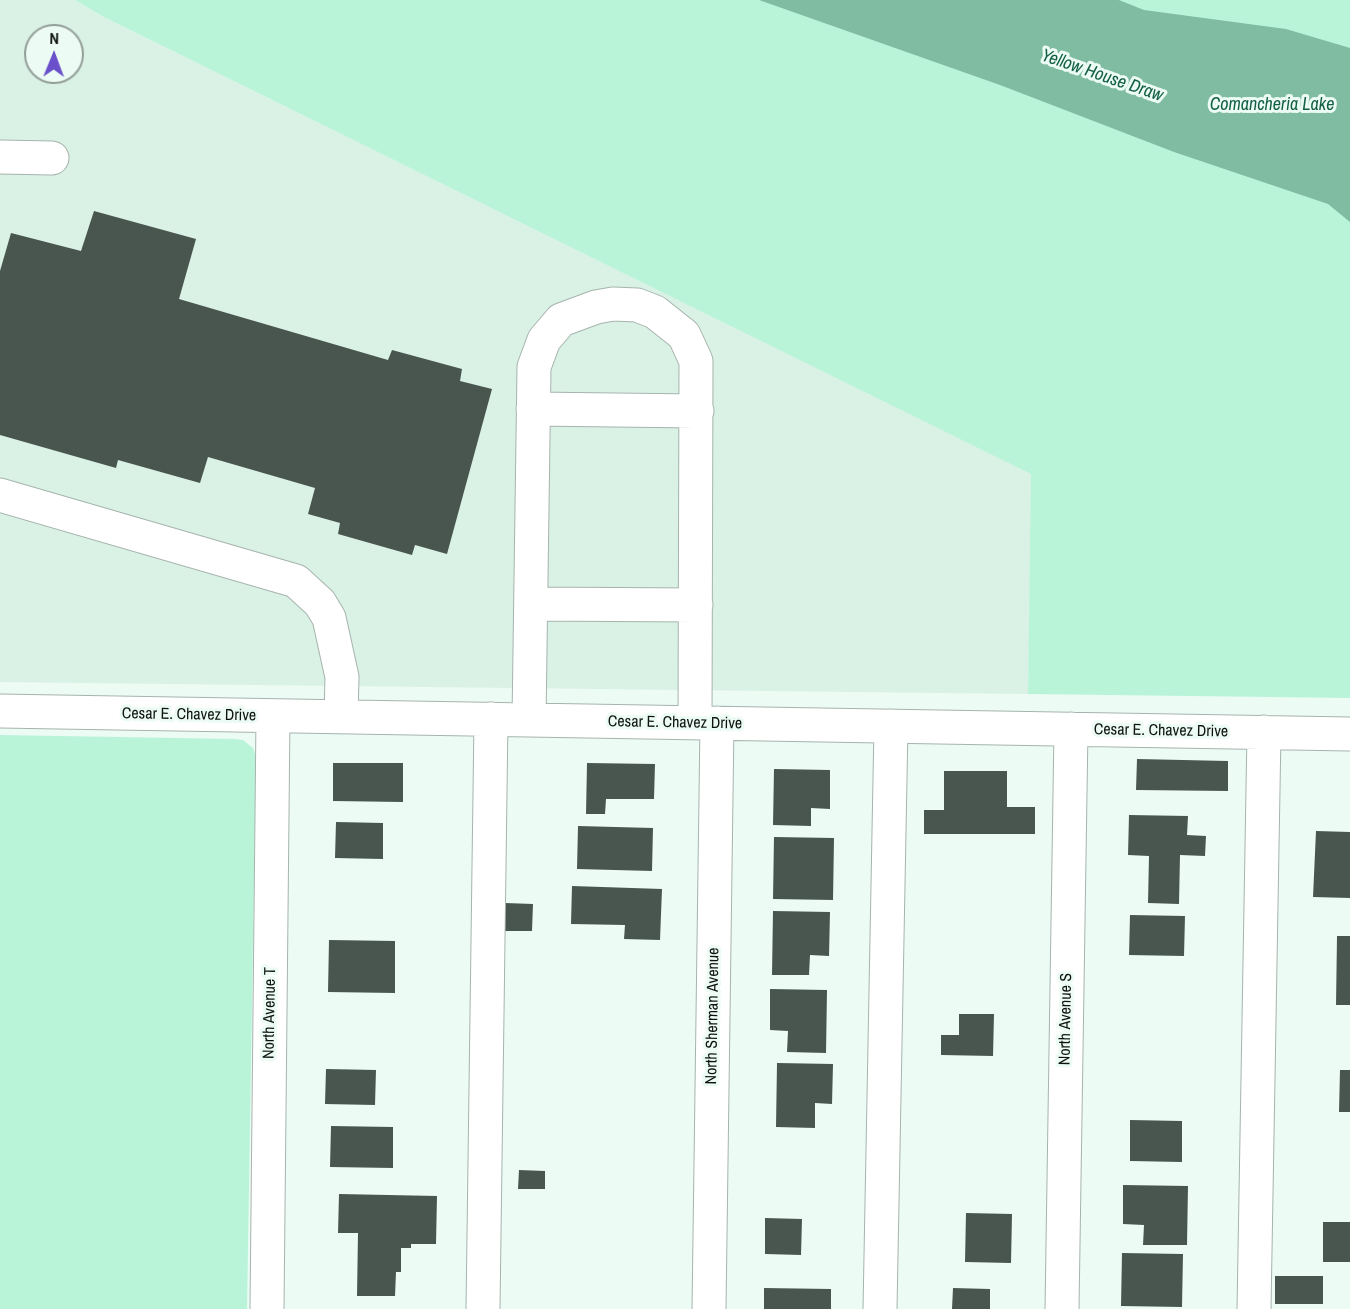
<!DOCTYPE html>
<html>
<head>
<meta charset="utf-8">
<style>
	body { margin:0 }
	#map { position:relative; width:1350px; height:1309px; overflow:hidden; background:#ecfbf4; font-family:"Archivo Narrow",sans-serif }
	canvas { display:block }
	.north { position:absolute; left:24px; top:24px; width:60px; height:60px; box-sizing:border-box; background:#ecfbf4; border:2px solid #939e99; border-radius:50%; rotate:1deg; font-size:16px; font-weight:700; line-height:24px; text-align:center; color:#0e1310 }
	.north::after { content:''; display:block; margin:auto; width:21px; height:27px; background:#6a50ca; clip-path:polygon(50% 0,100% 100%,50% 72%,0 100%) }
</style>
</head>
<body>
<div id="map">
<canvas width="1350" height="1309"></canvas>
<div class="north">N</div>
</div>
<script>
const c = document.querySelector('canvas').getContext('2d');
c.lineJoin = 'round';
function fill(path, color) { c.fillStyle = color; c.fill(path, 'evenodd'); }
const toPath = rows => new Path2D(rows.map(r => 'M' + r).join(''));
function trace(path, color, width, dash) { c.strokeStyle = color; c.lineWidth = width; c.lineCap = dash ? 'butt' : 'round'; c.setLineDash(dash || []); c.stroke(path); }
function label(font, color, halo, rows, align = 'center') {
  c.font = font + ' "Archivo Narrow",sans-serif'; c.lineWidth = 6; c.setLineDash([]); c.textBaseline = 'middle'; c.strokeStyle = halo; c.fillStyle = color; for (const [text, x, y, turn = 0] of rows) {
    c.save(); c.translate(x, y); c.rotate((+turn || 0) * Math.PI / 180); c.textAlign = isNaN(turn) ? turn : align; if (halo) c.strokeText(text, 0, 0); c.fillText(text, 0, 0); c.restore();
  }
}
const built = toPath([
	[0,0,75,0,104,17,1032,474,1028,694,0,682],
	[36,36,72,36,72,72,36,72]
]);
const green = toPath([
	[75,0,1350,0,1350,698,1028,694,1031,474,104,17],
	[0,735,235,739,243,740,253,748,256,757,247,1309,0,1309]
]);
const water = toPath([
	[759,0,1119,0,1144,10,1286,29,1350,48,1350,222,1328,204,1174,152,1000,85]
]);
const building = toPath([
	[94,211,196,239,179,299,388,360,392,350,462,369,460,381,492,389,447,554,415,545,412,555,338,534,340,523,308,514,315,488,208,457,200,483,118,460,116,468,0,435,0,271,11,233,81,251],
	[1137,759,1228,761,1228,791,1136,790],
	[333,763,403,763,403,802,333,801],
	[587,763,655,764,654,799,606,799,605,814,586,814],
	[774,769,830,770,830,809,811,808,811,826,773,825],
	[944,771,1007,771,1007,807,1035,807,1035,834,924,834,924,810,944,810],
	[1129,815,1188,816,1187,835,1206,836,1205,856,1180,855,1179,904,1148,903,1149,856,1128,855],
	[336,822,383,823,383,859,335,858],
	[578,826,653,828,652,871,577,869],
	[1316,831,1350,832,1350,898,1313,897],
	[774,837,834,838,833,900,773,899],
	[572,886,662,889,660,940,624,939,625,925,571,924],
	[505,903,533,904,532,931,505,931],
	[773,911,830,912,829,956,810,955,809,975,772,975],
	[1130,915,1185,916,1184,956,1129,955],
	[1337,936,1350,936,1350,1005,1336,1005],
	[329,940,395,941,395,993,328,992],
	[770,989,827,990,826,1053,787,1052,788,1031,770,1030],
	[959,1014,994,1014,993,1056,941,1055,941,1035,959,1035],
	[777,1063,833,1064,832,1104,815,1103,815,1128,776,1127],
	[326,1069,376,1070,375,1105,325,1104],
	[1340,1070,1350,1070,1350,1112,1339,1112],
	[1130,1120,1182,1121,1182,1162,1130,1161],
	[331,1126,393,1127,393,1168,330,1167],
	[519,1170,545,1171,545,1189,518,1189],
	[1123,1185,1188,1186,1187,1245,1143,1245,1144,1225,1123,1224],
	[339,1194,437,1196,436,1244,411,1244,411,1248,401,1248,401,1272,396,1272,395,1296,357,1296,358,1233,338,1233],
	[966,1213,1012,1214,1011,1263,965,1262],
	[765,1218,802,1219,801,1255,765,1254],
	[1323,1222,1350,1222,1350,1262,1323,1262],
	[1122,1253,1183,1254,1182,1307,1121,1306],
	[1275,1276,1323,1276,1323,1304,1275,1304],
	[764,1288,831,1289,831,1309,764,1309],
	[953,1288,990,1289,990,1309,952,1309]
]);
const minor = toPath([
	[0,157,52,158],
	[533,409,697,411],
	[0,495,296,581,320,603,329,618,342,677,341,717],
	[531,604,696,605],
	[0,711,1350,734],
	[529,720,534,367,544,340,561,320,596,307,613,304,637,305,655,312,684,335,696,361,695,723],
	[267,1309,273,716],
	[483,1309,491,719],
	[709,1309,717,723],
	[880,1309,891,726],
	[1062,1309,1071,729],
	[1254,1309,1264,732]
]);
const streetNames = [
	["Cesar E. Chavez Drive",189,715,1],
	["Cesar E. Chavez Drive",675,723,1],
	["Cesar E. Chavez Drive",1161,731,1],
	["North Avenue T",270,1013,-89],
	["North Sherman Avenue",713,1016,-89],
	["North Avenue S",1066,1019,-89]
];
const waterNames = [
	["Yellow House Draw",1102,76,19],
	["Comancheria Lake",1272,105]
];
fill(built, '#daf1e6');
fill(green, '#b9f4d9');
fill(water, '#7fbca1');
fill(building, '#495650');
trace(minor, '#a6b4ad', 35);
trace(minor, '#fff', 33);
label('16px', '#0e1310', '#ecfbf4', streetNames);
label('italic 18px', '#135f46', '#ecfbf4', waterNames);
</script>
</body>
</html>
